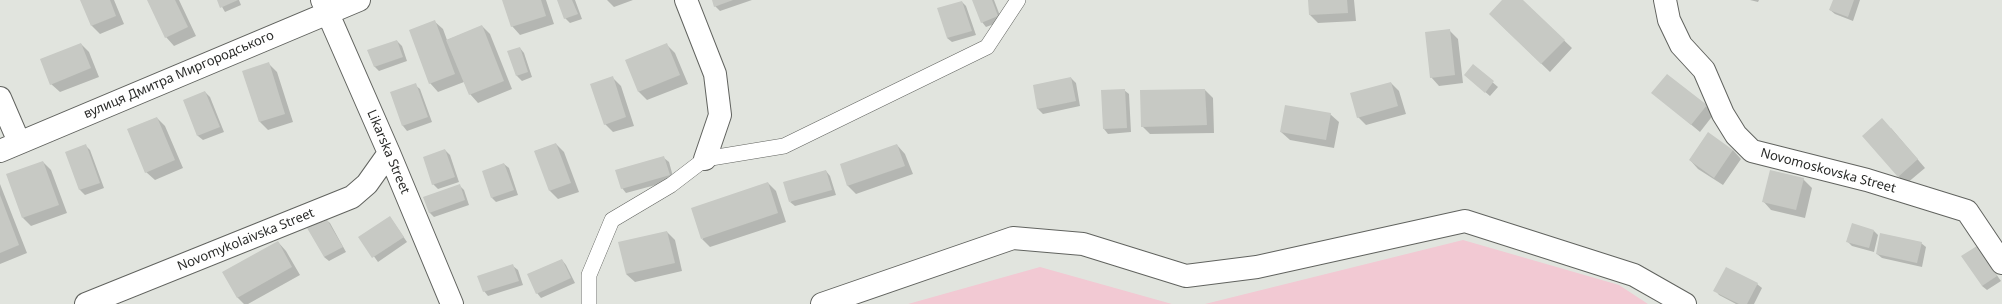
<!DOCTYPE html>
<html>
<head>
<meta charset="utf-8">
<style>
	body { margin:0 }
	canvas { display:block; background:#e1e4de }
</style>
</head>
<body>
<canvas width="2002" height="304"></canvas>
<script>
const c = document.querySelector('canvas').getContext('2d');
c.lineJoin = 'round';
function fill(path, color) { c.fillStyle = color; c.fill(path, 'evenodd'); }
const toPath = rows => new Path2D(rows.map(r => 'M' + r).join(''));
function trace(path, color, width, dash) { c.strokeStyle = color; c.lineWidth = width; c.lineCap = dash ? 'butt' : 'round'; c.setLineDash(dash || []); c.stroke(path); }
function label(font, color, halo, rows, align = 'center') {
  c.font = font + ' "Noto Sans",sans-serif'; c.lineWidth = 4; c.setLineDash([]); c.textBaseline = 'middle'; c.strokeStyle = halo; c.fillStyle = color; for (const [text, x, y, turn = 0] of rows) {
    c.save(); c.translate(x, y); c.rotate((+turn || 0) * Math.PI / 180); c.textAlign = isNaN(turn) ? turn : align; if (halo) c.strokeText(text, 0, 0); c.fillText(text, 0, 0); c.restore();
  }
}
const green = toPath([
	[1463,240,1619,285,1648,304,1205,304],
	[1040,267,1172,304,908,304]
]);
const shadow = toPath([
	[81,0,114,0,124,24,100,34,92,26],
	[148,0,179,0,196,36,174,46,166,37],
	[218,0,239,0,241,5,225,12],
	[503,0,546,0,554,24,520,35,512,26],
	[558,0,575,0,582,19,570,23,565,18],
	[607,0,633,0,614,7],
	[713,0,752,0,720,11,715,6],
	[973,0,994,0,1002,21,986,27,982,22],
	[1309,0,1354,0,1356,21,1318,23,1310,15],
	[1503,0,1522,0,1572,48,1550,72,1498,22],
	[1750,0,1759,0,1758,2],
	[1834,0,1860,0,1853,21,1835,14,1830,10],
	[962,2,966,6,976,35,952,42,947,38],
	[434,21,443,29,447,40,482,26,490,34,512,89,478,103,470,94,464,82,438,92,430,83],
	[1449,30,1458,39,1463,83,1439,86,1431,77],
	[397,41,402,46,407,61,379,71,374,66],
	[81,44,89,52,99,77,60,92,51,84],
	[667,45,675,53,688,84,647,100,639,92,626,61],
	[520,48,524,53,532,77,522,81,517,76,509,52],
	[268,63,277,72,293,122,268,130,260,122],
	[1473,65,1498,87,1490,96,1465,75],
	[612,77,621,86,634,126,613,132,605,124],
	[1071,78,1076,83,1080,106,1043,114,1038,109,1034,86],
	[1391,83,1399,91,1406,114,1366,125,1358,117],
	[415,85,420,89,432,122,407,131,403,126,391,93],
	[1124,90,1129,94,1131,132,1108,134,1104,129],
	[1205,90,1213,98,1214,133,1150,134,1142,126],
	[205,92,210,97,224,132,203,140,198,136,184,101],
	[1653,93,1706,106,1714,114,1700,132],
	[1330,114,1339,122,1334,148,1290,140,1281,132],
	[157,118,165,126,183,168,155,180,146,172],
	[1891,128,1925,168,1906,184,1898,176],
	[556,144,564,152,579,192,558,199,550,191,535,151],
	[85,145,90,150,104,188,85,195,80,190,67,152],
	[897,145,905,154,913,174,856,194,848,186,841,165],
	[445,150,450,155,459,182,438,189,433,184],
	[1733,150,1741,159,1723,185,1698,169,1690,160],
	[664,158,669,162,674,180,626,193,622,188],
	[43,162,51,170,67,213,31,226,23,218],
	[504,164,509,168,518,195,496,202,492,198],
	[826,171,830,176,836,195,795,206,790,202],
	[1803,179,1812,188,1805,218,1771,210,1763,201],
	[768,183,776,191,786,222,710,247,702,239],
	[0,184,27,253,0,264],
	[459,185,464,190,469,205,434,217,429,212],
	[390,217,407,242,378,262,360,237],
	[325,219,330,223,346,252,329,261,324,257],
	[1874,231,1878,235,1874,252,1852,246,1847,241],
	[667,232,675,240,682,271,635,282,626,274],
	[278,242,286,251,300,275,248,304,244,304,237,297],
	[1921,243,1926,247,1922,267,1882,258,1877,254],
	[1977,247,2001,281,1987,290,1982,286],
	[562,260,566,265,575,283,541,298,537,293],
	[513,266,518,270,523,285,488,296,484,291],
	[1757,284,1762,288,1754,304,1736,304,1719,295,1715,290]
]);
const building = toPath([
	[80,0,110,0,116,16,91,26],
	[147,0,175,0,188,27,165,38],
	[217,0,238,0,220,8],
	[502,0,541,0,546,16,511,27],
	[557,0,572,0,578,14,564,19],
	[712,0,733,0,714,7],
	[972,0,992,0,998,16,981,23],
	[1308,0,1347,0,1348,13,1309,15],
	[1502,0,1523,0,1565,40,1541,64,1489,14],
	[1833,0,1854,0,1848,17,1829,10],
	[962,1,972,31,947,38,937,8],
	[435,20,455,74,429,84,409,30],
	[482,25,504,81,469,95,446,40],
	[1450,29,1455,75,1430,78,1425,32],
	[397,40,403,57,374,67,367,50],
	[81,43,91,68,50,85,40,59],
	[667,43,680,75,638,92,625,60],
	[520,47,528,72,516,76,507,51],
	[269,62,285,114,259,122,242,71],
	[1473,64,1494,81,1485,93,1464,75],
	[1667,74,1707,105,1691,125,1651,93],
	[613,76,626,117,604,125,590,84],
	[1071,77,1076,101,1037,109,1033,85],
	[1391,82,1398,106,1357,118,1350,93],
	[416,83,428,117,402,126,390,92],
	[1125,89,1127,128,1103,129,1101,90],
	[1205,89,1207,125,1141,127,1140,90],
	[205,91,220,127,197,136,183,100],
	[1285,105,1331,113,1326,140,1280,132],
	[157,117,175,160,145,173,127,129],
	[1882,118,1918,159,1898,177,1862,136],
	[1708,132,1733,150,1714,178,1689,160],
	[556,143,571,183,549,191,534,151],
	[86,144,100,183,79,190,65,152],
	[897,144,905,166,847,186,840,164],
	[445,149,455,177,432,185,423,157],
	[664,156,670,175,621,189,615,170],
	[43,161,59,205,22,218,6,174],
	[504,163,514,190,491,198,482,171],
	[826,170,832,190,789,202,783,182],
	[1770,170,1804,178,1796,210,1762,202],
	[768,182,778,213,701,239,691,208],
	[460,184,465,200,429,213,423,197],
	[0,195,19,245,0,253],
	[390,216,404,237,372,258,358,237],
	[326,218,343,247,324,257,307,228],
	[1852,223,1874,230,1869,248,1846,242],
	[667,231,675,263,626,274,618,242],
	[1880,233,1922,242,1917,263,1876,254],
	[278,241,292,267,237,298,222,272],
	[1977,246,1997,276,1982,286,1961,256],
	[562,259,571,278,536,294,527,274],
	[513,264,519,281,483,292,477,276],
	[1726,267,1758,283,1747,304,1739,304,1713,291]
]);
const lane = toPath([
	[589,304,589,275,612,220,671,185,705,159,784,146,987,47,1018,0]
]);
const street = toPath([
	[322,0,389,153,452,304],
	[686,0,715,74,720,115,705,159],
	[1665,0,1669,20,1681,45,1704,70,1723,114,1736,135,1752,151,1867,180,1967,211,2002,263],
	[0,98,19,142],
	[0,151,359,0],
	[86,304,352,197,367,184,389,153],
	[822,304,1013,238,1083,244,1186,276,1257,267,1465,221,1634,275,1685,304]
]);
const streetNames = [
	["вулиця Дмитра Миргородського",179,75,-23],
	["Likarska Street",388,152,67],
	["Novomoskovska Street",1828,171,15],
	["Novomykolaivska Street",246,240,-22]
];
fill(green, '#f2c9d3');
fill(shadow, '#0003');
fill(building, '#c7c9c4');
trace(lane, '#61635f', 16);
trace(street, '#61635f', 24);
trace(lane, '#fff', 15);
trace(street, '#fff', 22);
label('13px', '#2a2b29', '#fff', streetNames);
</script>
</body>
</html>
